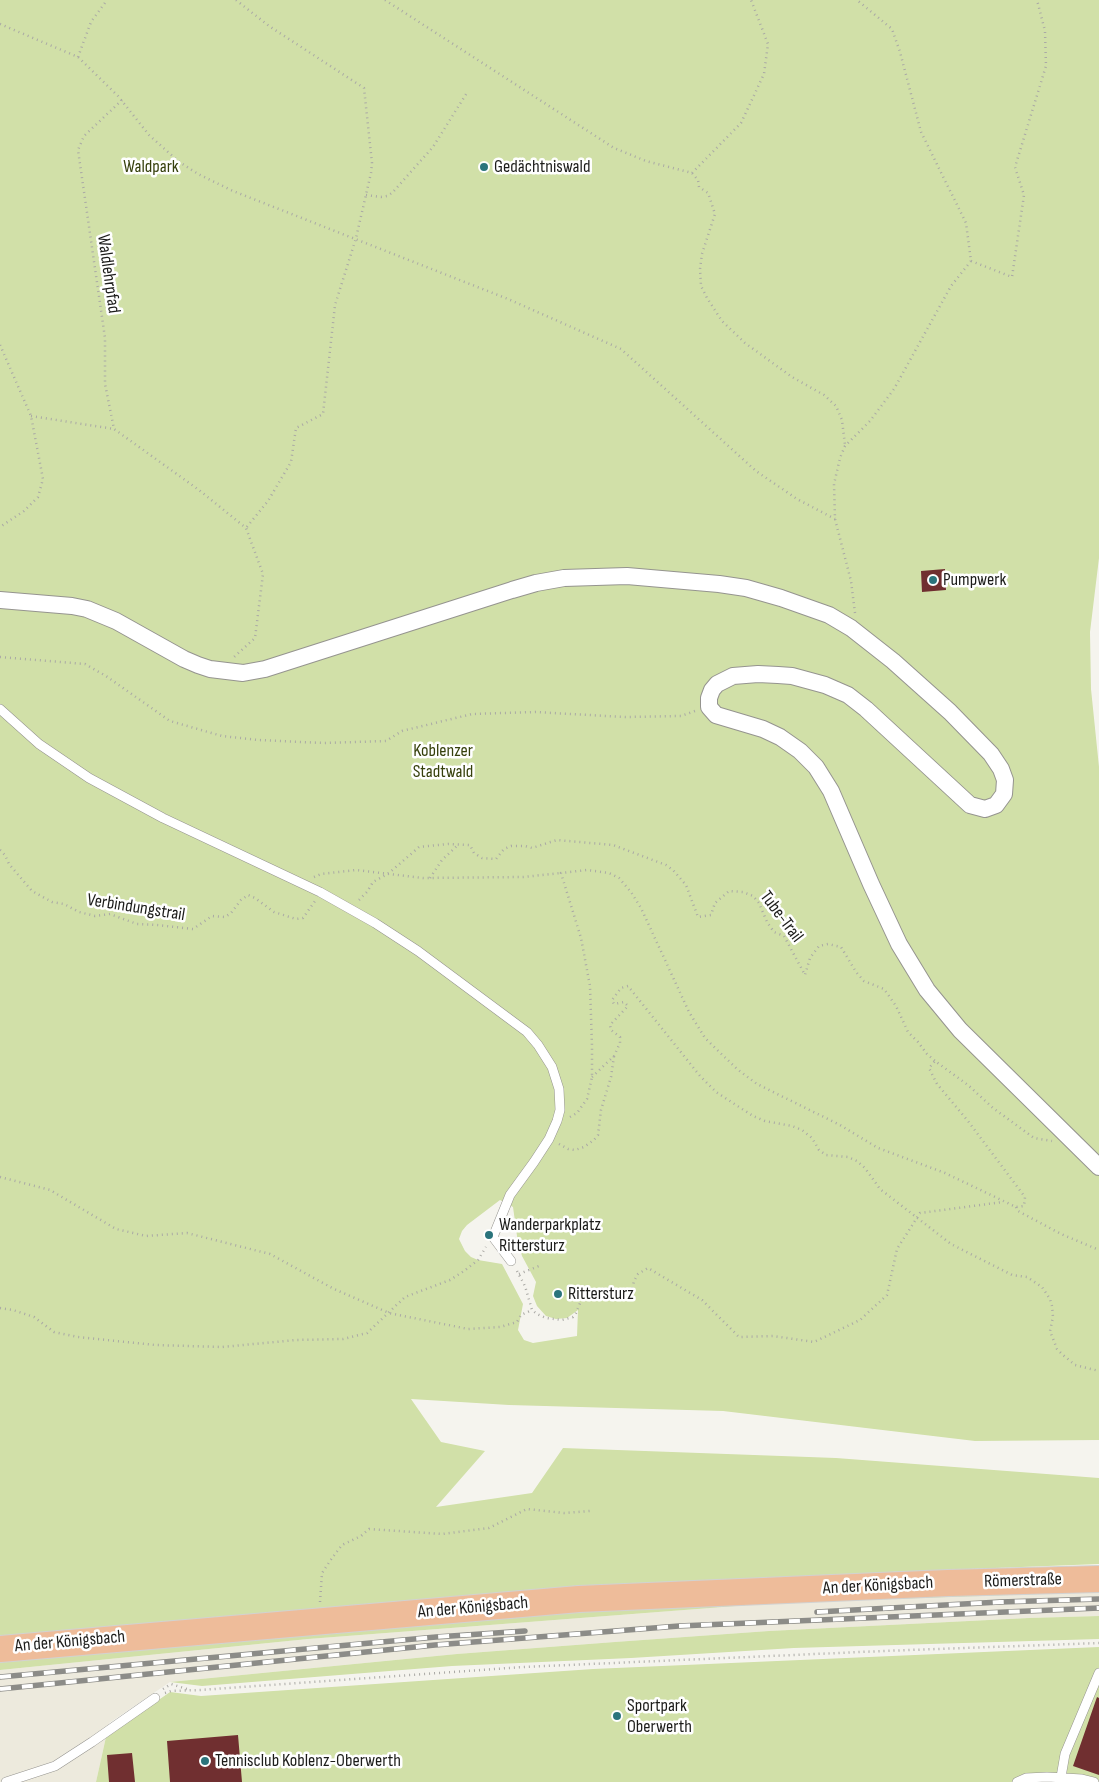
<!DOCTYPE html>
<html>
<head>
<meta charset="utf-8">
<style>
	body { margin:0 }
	canvas { display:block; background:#f5f4ee }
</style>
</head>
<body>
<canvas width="1099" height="1782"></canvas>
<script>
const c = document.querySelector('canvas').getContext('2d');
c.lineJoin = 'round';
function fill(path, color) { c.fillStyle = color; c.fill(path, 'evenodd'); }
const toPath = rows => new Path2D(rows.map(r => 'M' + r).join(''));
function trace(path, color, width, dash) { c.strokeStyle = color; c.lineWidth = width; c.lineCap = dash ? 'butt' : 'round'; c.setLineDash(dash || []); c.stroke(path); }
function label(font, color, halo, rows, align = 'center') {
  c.font = font + ' "Sofia Sans Condensed",sans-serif'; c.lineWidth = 5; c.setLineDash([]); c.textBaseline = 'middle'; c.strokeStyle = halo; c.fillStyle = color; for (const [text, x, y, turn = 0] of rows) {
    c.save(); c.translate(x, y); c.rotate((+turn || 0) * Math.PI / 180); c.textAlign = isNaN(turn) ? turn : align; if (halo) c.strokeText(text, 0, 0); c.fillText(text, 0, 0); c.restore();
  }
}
const built = toPath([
	[1099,1592,1099,1616,1029,1618,769,1631,615,1642,457,1654,170,1682,109,1723,96,1782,0,1782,0,1670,308,1639,775,1603]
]);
const green = toPath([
	[0,0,1099,0,1099,558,1090,632,1091,689,1099,767,1099,1440,975,1441,723,1411,509,1405,411,1399,441,1442,485,1451,436,1507,532,1493,563,1448,836,1458,1099,1478,1099,1564,892,1572,678,1584,0,1643],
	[500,1200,513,1207,518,1243,522,1256,536,1282,533,1296,537,1306,546,1316,556,1319,567,1318,578,1310,577,1336,533,1343,524,1340,518,1330,523,1304,502,1264,478,1260,471,1257,465,1251,459,1239,462,1231,467,1225],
	[1099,1592,775,1603,308,1639,0,1670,0,1659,384,1623,876,1593],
	[1099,1616,1099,1639,794,1648,631,1658,452,1666,202,1686,170,1682,457,1654,615,1642,769,1631,1029,1618],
	[1099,1647,1099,1782,96,1782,106,1737,170,1692,201,1696,593,1669]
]);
const building = toPath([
	[945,569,946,590,922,592,921,571],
	[1097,1697,1099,1698,1099,1775,1073,1766],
	[238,1735,242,1782,170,1782,167,1741],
	[132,1753,135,1782,109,1782,107,1755]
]);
const path = toPath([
	[236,0,269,26,364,88,372,163,371,173,356,238,335,305,323,414,296,428,291,462,268,501,246,528],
	[385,0,614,148,646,161,692,173,698,180,699,187,708,193,715,214,702,254,700,269,701,286,707,298,722,321,745,343,792,377,824,395,836,406,842,420,845,445],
	[0,24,78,57,118,96,149,135,178,161,198,174,233,191,508,299,621,349,756,471,797,499,835,519],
	[78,57,91,22,107,0],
	[122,100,84,136,78,150,105,338,105,384,114,429,199,490,246,528,263,574,255,638,234,657],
	[692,173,741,123,764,74,768,44,751,0],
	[366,195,381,197,387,196,392,193,433,147,468,91],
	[971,261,1012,277,1024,195,1015,167,1046,66,1045,31,1037,0],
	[0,345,31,416,43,479,38,497,24,511,0,527],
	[31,416,114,429],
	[855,613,851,581,835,519,834,484,840,458,845,446,870,421,894,389,951,286,971,261,966,223,921,132,900,52,892,29,857,0],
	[0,657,85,664,106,676,170,721,222,736,258,740,324,743,386,741,402,731,472,714,535,712,625,717,681,716,695,711],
	[0,850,5,855,9,864,32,891,52,902,64,904,79,912,95,916,110,914,137,924,157,925,193,929,212,916,225,917,231,913,241,900,248,895,255,898,274,912,296,919,303,918,315,901],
	[314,877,321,874,356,870,423,878,523,877,561,873],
	[430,878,442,860,458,845],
	[359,900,367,892,373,882,389,873,419,847,448,844,470,845,474,853,482,858,496,859,504,849,511,846,525,846,532,848,557,840,613,845,666,865,673,870,686,885,698,917,711,915,715,903,729,891,743,892,753,896,759,903,767,922,774,932,784,936,805,975,810,958,819,946,828,944,841,947,856,972,864,981,884,989,896,1006,908,1032,918,1042,927,1054,935,1061],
	[592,1077,614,1056,620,1043,620,1037,611,1030,610,1025,628,1006,624,1002,614,1004,612,1000,621,988,628,986,700,1076,716,1092,753,1116,765,1121,792,1126,802,1130,812,1138,819,1150,826,1155,848,1157,857,1161,865,1168,880,1189,951,1244,1012,1275,1027,1277,1042,1287,1050,1299,1052,1306,1053,1317,1050,1331,1057,1349,1063,1355,1075,1365,1099,1371],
	[570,1117,577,1113,587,1099,592,1077,592,1046,590,986,581,938,561,873,587,870,609,873,619,878,631,892,641,908,689,1012,705,1038,737,1069,757,1084,840,1125,878,1148,945,1173,1016,1207,1024,1206,1025,1197,968,1121,937,1084,929,1068,935,1061,968,1085,993,1108,1034,1138,1052,1141],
	[559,1144,568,1149,575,1150,584,1147,594,1140,598,1135,601,1110,611,1077,614,1056],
	[0,1177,50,1190,116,1229,146,1236,187,1233,270,1254,334,1289,389,1313,468,1329,500,1327,517,1322,521,1315,532,1310],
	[1016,1207,1018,1211,1061,1234,1099,1250],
	[517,1271,525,1286,532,1310,537,1314,546,1318,562,1320,573,1317,576,1313,583,1296,611,1293,627,1297,631,1295,634,1281,638,1274,648,1268,702,1300,739,1337,773,1336,814,1342,860,1320,887,1295,897,1249,920,1213,1003,1202],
	[519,1274,539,1266],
	[0,1308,13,1310,34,1317,54,1332,78,1337,155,1345,222,1347,296,1340,343,1339,367,1333,405,1297,450,1280,464,1271,478,1260,486,1247],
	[320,1602,322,1573,332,1558,342,1545,361,1536,369,1529,442,1534,489,1528,527,1509,564,1513,590,1511],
	[163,1689,171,1684,190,1690],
	[165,1693,171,1691,200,1690,523,1667,883,1651,1099,1643]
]);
const service = toPath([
	[0,709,39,744,89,778,163,818,320,892,375,923,418,951,527,1032,538,1045,552,1067,559,1089,560,1110,557,1121,549,1139,534,1162,510,1195,493,1237,511,1261],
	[1061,1777,1065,1754,1099,1673],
	[6,1782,55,1766,92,1742,155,1698],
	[1017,1782,1026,1778,1047,1777,1082,1779,1094,1782]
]);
const minor = toPath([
	[0,600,72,606,87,609,116,621,184,659,198,665,210,669,243,673,265,669,512,590,536,583,564,578,627,576,719,584,746,588,781,598,829,615,851,628,893,661,950,712,991,754,1001,769,1005,780,1004,794,996,805,985,809,970,805,866,709,848,695,825,685,792,676,778,675,758,674,733,676,717,684,712,690,709,698,709,707,716,715,763,729,780,737,800,751,816,767,831,791,871,884,899,944,927,990,960,1030,1099,1167]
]);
const primary = toPath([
	[0,1649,579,1599,948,1583,1099,1579]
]);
const rail = toPath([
	[817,1612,1000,1602,1099,1599],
	[0,1677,436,1637,525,1631],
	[0,1689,435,1645,679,1626,1099,1608]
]);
const markers = [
	[484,167,5,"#2b747c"],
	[933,580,5,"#2b747c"],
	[489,1235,5,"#2b747c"],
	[558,1294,5,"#2b747c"],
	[617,1716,5,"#2b747c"],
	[205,1761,5,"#2b747c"]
];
const parkNames = [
	["Waldpark",151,167],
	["Koblenzer",443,751],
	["Stadtwald",443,772]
];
const poiNames = [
	["Gedächtniswald",494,167],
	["Pumpwerk",943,580],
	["Wanderparkplatz",499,1225],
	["Rittersturz",499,1246],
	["Rittersturz",568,1294],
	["Sportpark",627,1706],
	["Oberwerth",627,1727],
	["Tennisclub Koblenz-Oberwerth",215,1761]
];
const streetNames = [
	["Waldlehrpfad",108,274,82],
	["Verbindungstrail",136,908,9],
	["Tube-Trail",781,917,53],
	["Römerstraße",1023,1581,-2],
	["An der Königsbach",878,1586,-3],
	["An der Königsbach",473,1608,-5],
	["An der Königsbach",70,1642,-5]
];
fill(built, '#edeadd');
fill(green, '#d1e0a8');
fill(building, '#702f30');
trace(service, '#95948f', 10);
trace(minor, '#95948f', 18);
trace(primary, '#d2d2d1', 28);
trace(path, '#aaa9a5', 2.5, [1, 4]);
trace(service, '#fff', 9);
trace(minor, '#fff', 16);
trace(primary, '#eebc9a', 26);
trace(rail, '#8c8c88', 5.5);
trace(rail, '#fff', 4, [11]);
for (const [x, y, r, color] of markers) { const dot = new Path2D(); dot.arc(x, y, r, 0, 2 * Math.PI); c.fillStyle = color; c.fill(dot); trace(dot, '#fff', 2); }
label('18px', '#36400c', '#fff', parkNames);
label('18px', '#1c1c1a', '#fff', poiNames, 'left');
label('18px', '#1c1c1a', '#fff', streetNames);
</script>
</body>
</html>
